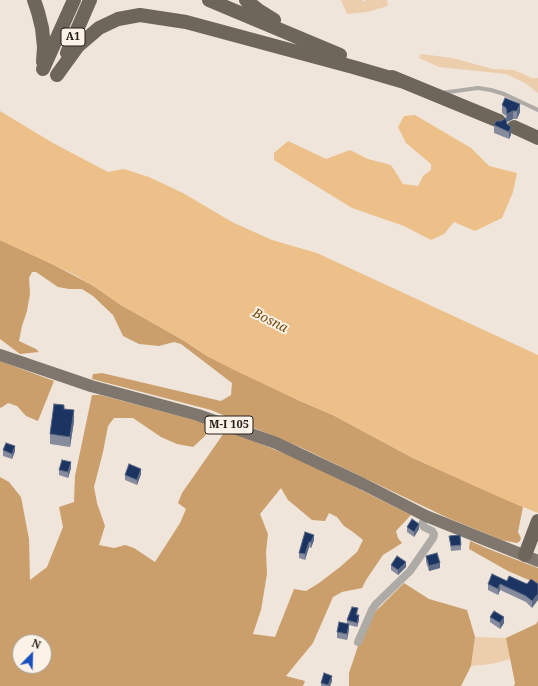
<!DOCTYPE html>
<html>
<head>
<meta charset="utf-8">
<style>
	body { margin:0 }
	#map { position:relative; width:538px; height:686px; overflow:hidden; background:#efe5da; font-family:"Noto Serif",serif }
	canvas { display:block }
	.north { position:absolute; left:12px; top:634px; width:40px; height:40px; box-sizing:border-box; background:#fcf2e7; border:1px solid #a59e96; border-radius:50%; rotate:23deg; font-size:11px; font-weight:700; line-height:16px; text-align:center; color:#23201c }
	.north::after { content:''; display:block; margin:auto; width:14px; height:18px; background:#1a51be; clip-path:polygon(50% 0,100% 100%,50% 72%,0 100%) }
</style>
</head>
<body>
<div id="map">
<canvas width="538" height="686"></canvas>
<div class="north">N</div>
</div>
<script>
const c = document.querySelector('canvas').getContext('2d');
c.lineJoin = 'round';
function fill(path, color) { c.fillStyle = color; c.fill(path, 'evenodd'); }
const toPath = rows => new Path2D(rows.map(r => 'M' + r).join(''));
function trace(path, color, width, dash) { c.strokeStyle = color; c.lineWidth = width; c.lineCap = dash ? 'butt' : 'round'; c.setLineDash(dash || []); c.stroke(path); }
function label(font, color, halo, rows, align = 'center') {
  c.font = font + ' "Noto Serif",serif'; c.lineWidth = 4; c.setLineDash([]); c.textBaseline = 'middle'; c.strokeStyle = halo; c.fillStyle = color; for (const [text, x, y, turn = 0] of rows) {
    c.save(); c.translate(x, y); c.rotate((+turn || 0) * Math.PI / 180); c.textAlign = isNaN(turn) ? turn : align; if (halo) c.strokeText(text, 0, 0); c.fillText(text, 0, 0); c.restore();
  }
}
const green = toPath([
	[341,0,362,0,365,2,366,0,387,0,388,6,367,12,347,14],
	[421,54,452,58,493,69,514,70,532,78,538,78,538,93,525,83,506,74,439,67,419,58],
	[475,637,506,638,511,659,491,664,471,666]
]);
const forest = toPath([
	[0,240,52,264,92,285,121,305,183,340,207,356,300,401,333,415,413,458,523,507,518,532,521,538,520,541,517,543,502,540,448,518,302,448,211,410,92,379,93,374,102,373,221,401,231,395,232,383,181,344,174,342,159,346,139,344,123,336,113,315,93,296,82,289,69,289,58,287,36,272,32,272,29,278,30,294,27,311,22,326,19,341,36,349,39,352,20,354,0,339],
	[0,361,54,381,38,421,26,416,17,406,8,403,1,408,0,407],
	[92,395,100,395,213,425,205,436,193,447,177,444,161,437,133,418,114,418,108,426,103,452,94,487,97,503,105,526,99,545,114,548,125,545,134,548,155,562,180,523,186,509,178,503,182,493,226,430,303,461,411,515,396,531,398,538,402,543,383,555,366,580,362,588,342,592,333,597,313,643,286,676,305,681,303,686,0,686,0,477,9,482,21,497,29,539,30,580,47,567,63,527,59,507,74,502,75,476],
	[281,488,288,500,312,520,325,521,329,513,337,517,344,526,353,532,363,540,357,552,340,567,319,583,306,591,294,589,275,637,253,634,261,610,267,574,266,552,268,534,260,514],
	[20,642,44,642,44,666,20,666],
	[470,541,491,550,538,568,538,584,508,571,469,549],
	[404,583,429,599,467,610,475,637,471,666,461,686,349,686,349,673,358,646,374,613],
	[538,621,538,686,514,686,515,683,506,638,536,624]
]);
const water = toPath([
	[0,111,53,143,108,172,124,169,149,177,183,193,232,222,272,240,317,253,538,355,538,513,499,497,413,458,333,415,300,401,234,370,207,356,183,340,121,305,92,285,73,274,0,240],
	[415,115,471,148,489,166,517,173,513,192,502,218,475,231,454,222,444,234,431,240,404,226,352,208,274,160,274,153,288,141,326,159,350,150,368,159,391,165,403,184,418,186,423,176,431,170,431,164,406,143,398,127,404,116]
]);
const lane = toPath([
	[441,93,478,88,491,90,504,94,538,110]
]);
const street = toPath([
	[358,642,372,610,376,604,410,571,433,538,434,534,432,531,424,527,422,524,426,516]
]);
const primary = toPath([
	[0,355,91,386,198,415,276,443,363,484,426,516,538,561]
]);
const highway = toPath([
	[34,0,38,12,42,28,44,47,43,62],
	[209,0,340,55],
	[246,0,258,10,274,20],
	[67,53,90,0],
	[43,69,74,0],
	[57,75,78,46,99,28,118,19,140,15,186,22,353,67,401,81],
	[392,77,499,121],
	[514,127,538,138],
	[525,555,538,521]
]);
const wall = toPath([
	[502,105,520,112,517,119,513,119,507,122,506,116,502,113],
	[507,124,511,135,509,139,494,133,494,125],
	[64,409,74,421,70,447,50,444,50,434],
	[3,450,15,451,12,459,3,456],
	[71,468,68,478,59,475,59,470],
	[141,474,137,485,125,480,125,475],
	[407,527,419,529,414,537,407,532],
	[305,532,314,540,311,548,309,547,305,560,299,558,299,553],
	[449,536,461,545,461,550,451,551],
	[426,556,440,568,429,571,426,562],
	[391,565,406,567,398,575,391,570],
	[507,581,527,584,538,584,532,608,526,602,500,590,498,595,488,590,488,584],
	[358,613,357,615,359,620,357,627,349,625,349,629,347,640,337,638,337,632,347,623,347,620],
	[490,617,504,623,500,629,490,622],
	[332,681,330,686,321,686,321,683]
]);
const shadedWall = toPath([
	[520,104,520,112,517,119,517,111],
	[513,111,513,119,507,122,507,114],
	[511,127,511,135,509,139,509,132],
	[74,410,74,421,70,447,70,437],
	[15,446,15,451,12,459,12,454],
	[71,462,71,468,68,478,68,472],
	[141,469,141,474,137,485,137,480],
	[419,524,419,529,414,537,414,532],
	[314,535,314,540,311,548,311,542],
	[309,542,309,547,305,560,305,554],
	[406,562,406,567,398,575,398,570],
	[440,563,440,568,429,571,429,566],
	[500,584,500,590,498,595,498,589],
	[538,594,538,600,532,608,532,601],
	[359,615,359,620,357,627,357,623],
	[504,617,504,623,500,629,500,623],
	[349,624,349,629,347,640,347,634],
	[332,676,332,681,330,686,328,686]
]);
const building = toPath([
	[505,98,520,104,517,111,513,111,507,114,506,108,502,105,505,98],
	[506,118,507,124,511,127,509,132,494,125,496,121,501,121,506,118],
	[54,404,64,405,64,409,74,410,70,437,50,434,54,404],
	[6,443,15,446,12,454,3,450,6,443],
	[62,460,71,462,68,472,59,470,62,460],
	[129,464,141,469,137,480,125,475,129,464],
	[412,519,419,524,414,532,407,527,412,519],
	[305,532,314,535,311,542,309,542,305,554,299,553,305,532],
	[460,535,461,545,451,546,449,536,460,535],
	[437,553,440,563,429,566,426,556,437,553],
	[397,556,406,562,398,570,391,565,397,556],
	[492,574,507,581,509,576,527,584,531,579,538,584,538,594,532,601,526,596,500,584,498,589,488,584,492,574],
	[352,607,358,608,356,615,359,615,357,623,347,620,352,607],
	[494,611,504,617,500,623,490,617,494,611],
	[339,622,349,624,347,634,337,632,339,622],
	[324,673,332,676,328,685,321,683,324,673]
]);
const shields = [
	[73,37,24],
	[229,425,48]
];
const shieldNames = [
	["A1",73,37],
	["M-I 105",229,425]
];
const waterNames = [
	["Bosna",270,321,27]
];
fill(green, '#ecceac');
fill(forest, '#cb9f6b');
fill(water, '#edc08a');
trace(lane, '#aeaaa5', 4);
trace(street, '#aeaaa5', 8);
trace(primary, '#7f776e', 12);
trace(highway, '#6e655b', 14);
fill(wall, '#868c9e');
fill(shadedWall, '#5b6985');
fill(building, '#1c3461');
trace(building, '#5b6985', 1);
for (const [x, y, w] of shields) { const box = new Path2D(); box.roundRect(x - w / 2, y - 9, w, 18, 3); c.fillStyle = '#fcf2e7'; c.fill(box); trace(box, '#23201c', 1); }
label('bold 11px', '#23201c', null, shieldNames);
label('italic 13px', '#754b09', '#fcf2e7', waterNames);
</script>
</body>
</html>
